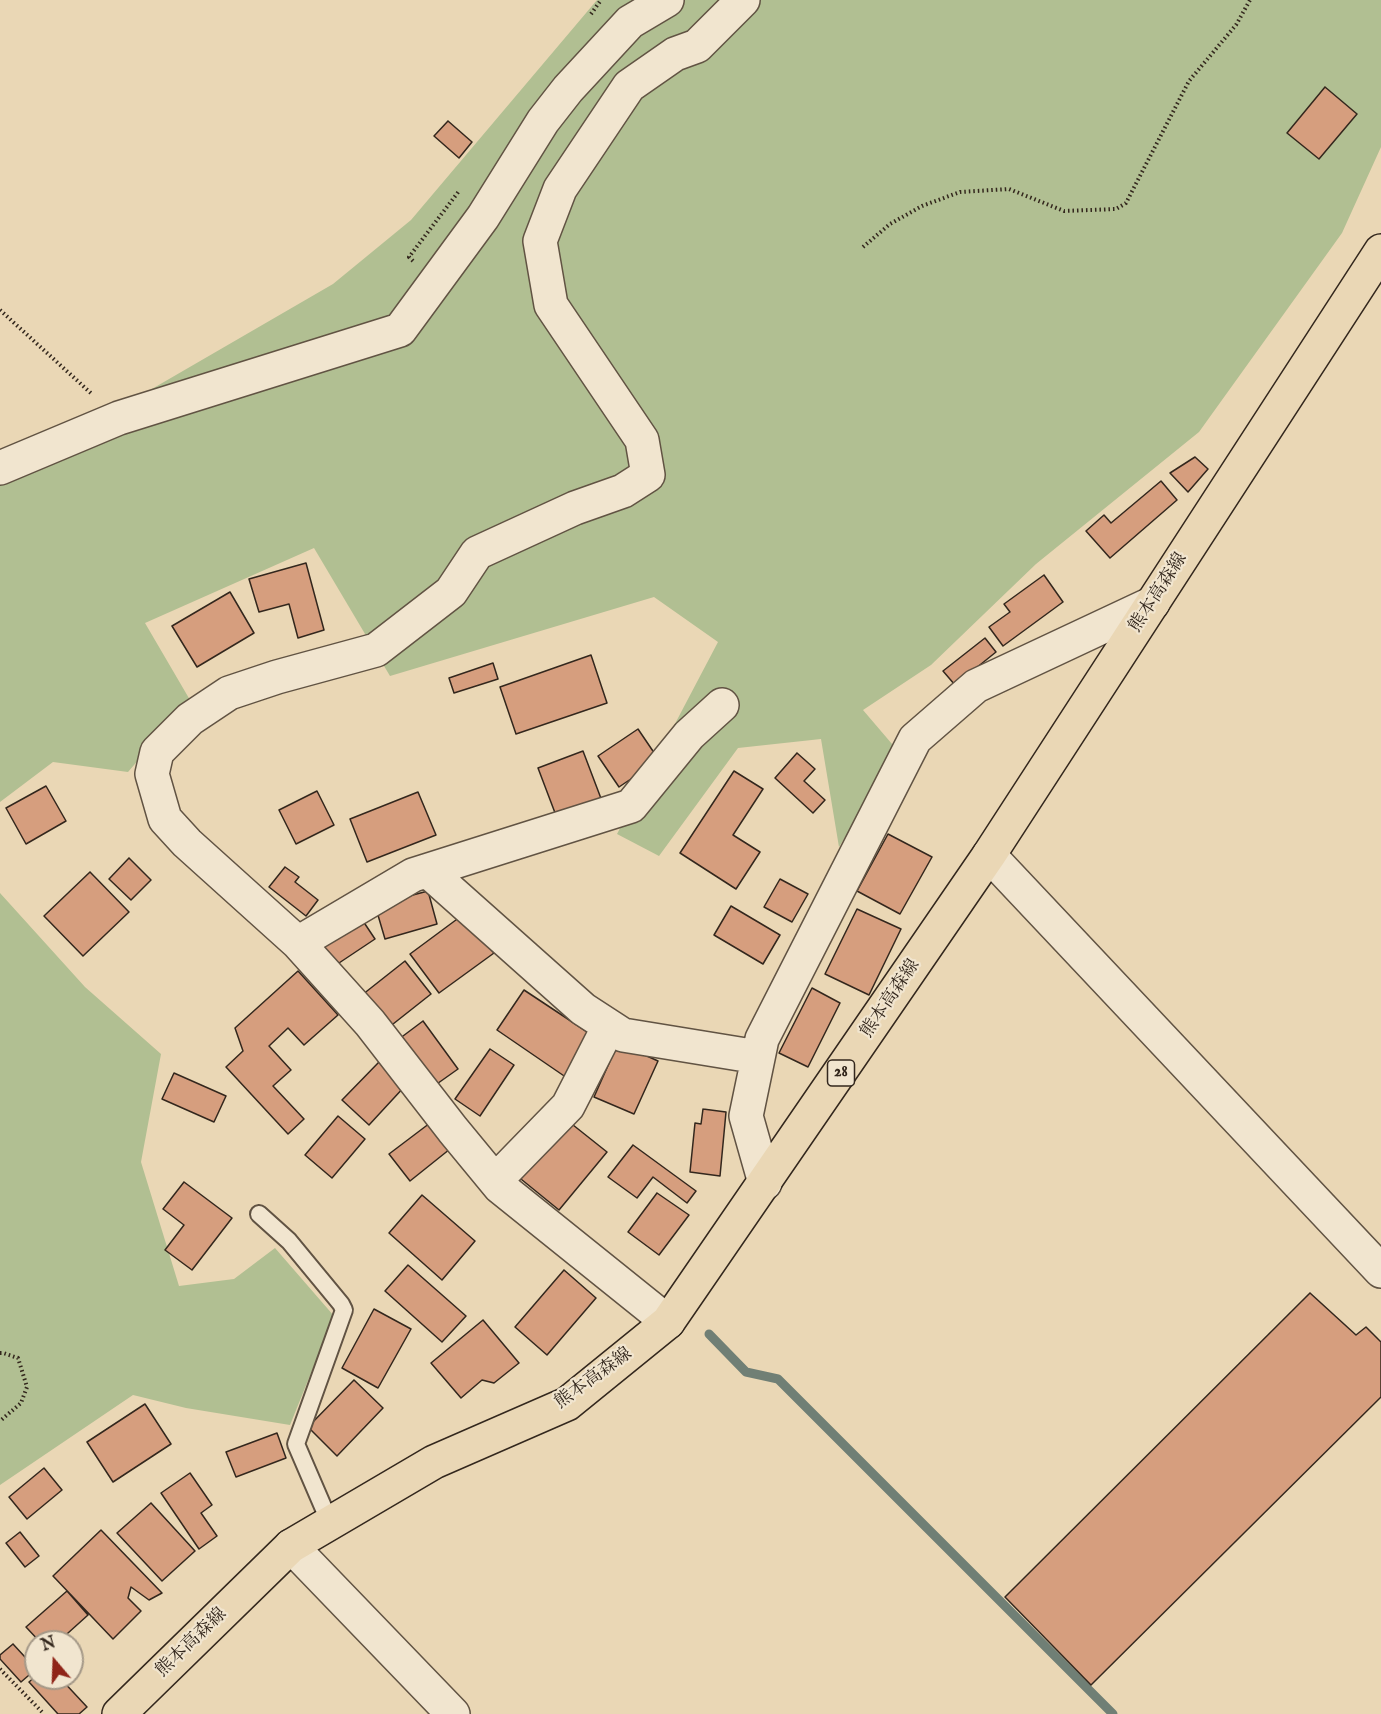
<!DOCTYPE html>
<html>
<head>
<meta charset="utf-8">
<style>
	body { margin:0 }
	#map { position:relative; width:1381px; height:1714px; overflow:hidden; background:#ead7b5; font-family:"IM FELL English",serif }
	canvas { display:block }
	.north { position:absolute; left:24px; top:1630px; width:60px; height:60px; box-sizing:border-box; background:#f1e5cf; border:2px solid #a59988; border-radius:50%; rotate:341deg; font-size:16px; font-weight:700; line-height:24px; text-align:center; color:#33271d }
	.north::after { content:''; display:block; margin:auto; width:21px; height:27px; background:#8f2418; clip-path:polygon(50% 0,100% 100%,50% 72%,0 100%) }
</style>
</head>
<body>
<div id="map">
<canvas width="1381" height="1714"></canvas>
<div class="north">N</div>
</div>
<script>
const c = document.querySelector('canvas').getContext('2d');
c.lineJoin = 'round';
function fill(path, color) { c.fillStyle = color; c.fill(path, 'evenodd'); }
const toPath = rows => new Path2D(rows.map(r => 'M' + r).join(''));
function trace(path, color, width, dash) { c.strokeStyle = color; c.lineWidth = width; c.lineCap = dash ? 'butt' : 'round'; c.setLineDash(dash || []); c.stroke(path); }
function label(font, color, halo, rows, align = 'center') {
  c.font = font + ' "IM FELL English","Noto Serif JP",serif'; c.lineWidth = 4.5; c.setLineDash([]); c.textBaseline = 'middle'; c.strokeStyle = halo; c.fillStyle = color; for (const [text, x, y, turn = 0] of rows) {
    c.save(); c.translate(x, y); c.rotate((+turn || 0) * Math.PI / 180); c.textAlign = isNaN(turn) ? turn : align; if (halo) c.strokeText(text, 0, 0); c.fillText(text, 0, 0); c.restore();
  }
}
const green = toPath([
	[597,0,1381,0,1381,147,1342,233,1199,432,1036,564,931,665,863,710,898,751,839,847,821,739,738,748,659,856,617,834,718,642,654,597,390,676,314,548,145,623,190,700,128,772,53,762,0,802,0,477,333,284,411,220],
	[0,893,85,987,161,1054,141,1162,179,1286,234,1279,275,1248,334,1316,290,1425,186,1408,133,1395,0,1485]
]);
const stream = toPath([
	[709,1334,746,1372,778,1379,1113,1714]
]);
const building = toPath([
	[1325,87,1357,114,1319,159,1287,133,1325,87],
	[448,121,472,142,459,158,434,136,448,121],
	[1195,457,1208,469,1188,492,1170,473,1195,457],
	[1161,481,1177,500,1110,558,1086,531,1104,515,1111,523,1161,481],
	[306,563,324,630,298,638,289,604,259,612,249,579,306,563],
	[1044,575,1063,602,1003,646,989,627,1010,612,1004,604,1044,575],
	[230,592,254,633,197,667,172,626,230,592],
	[985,638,996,652,955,685,943,671,985,638],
	[591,655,607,703,516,734,500,687,591,655],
	[493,663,498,679,454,693,449,678,493,663],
	[638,729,659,760,619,787,598,756,638,729],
	[583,751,605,809,560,826,538,768,583,751],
	[797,753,815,769,804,781,825,800,813,813,775,778,797,753],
	[734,771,763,789,733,835,760,852,736,889,680,853,734,771],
	[46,786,66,821,26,844,6,808,46,786],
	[317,791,334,825,296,844,279,810,317,791],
	[418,792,436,835,367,862,350,819,418,792],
	[888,834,932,857,900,914,857,891,888,834],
	[129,858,151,880,131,900,109,879,129,858],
	[285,867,299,877,295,882,318,900,306,916,269,887,285,867],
	[90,872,129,912,83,956,44,916,90,872],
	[780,879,808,894,792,922,764,907,780,879],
	[428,891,437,924,385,939,375,905,428,891],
	[731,906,780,935,763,964,714,935,731,906],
	[857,909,901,929,869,995,825,974,857,909],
	[464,914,494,953,439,993,410,954,464,914],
	[359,915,375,939,330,969,314,945,359,915],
	[405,961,431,994,388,1028,362,995,405,961],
	[298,971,338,1015,304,1045,288,1028,269,1046,291,1070,273,1086,304,1119,288,1134,226,1067,243,1051,235,1028,298,971],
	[812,988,840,1003,808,1067,779,1053,812,988],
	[524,990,598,1039,570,1080,497,1030,524,990],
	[423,1021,458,1069,434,1086,399,1039,423,1021],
	[618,1043,658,1061,634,1114,594,1097,618,1043],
	[490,1049,514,1065,480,1116,455,1099,490,1049],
	[379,1062,405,1086,369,1125,342,1100,379,1062],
	[174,1073,226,1096,214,1122,162,1099,174,1073],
	[703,1109,726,1112,720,1176,690,1172,695,1123,701,1124,703,1109],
	[338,1116,365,1139,332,1178,305,1155,338,1116],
	[563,1117,607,1152,559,1210,516,1175,563,1117],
	[430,1123,450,1149,410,1181,389,1154,430,1123],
	[633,1145,696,1191,687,1203,653,1177,637,1198,608,1177,633,1145],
	[184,1182,232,1218,192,1270,165,1250,184,1225,163,1209,184,1182],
	[657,1193,689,1215,659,1255,628,1232,657,1193],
	[422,1195,475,1241,442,1280,389,1233,422,1195],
	[408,1265,466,1316,442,1342,385,1291,408,1265],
	[564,1270,596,1298,547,1355,515,1327,564,1270],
	[1310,1293,1356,1335,1366,1327,1381,1342,1381,1397,1091,1685,1005,1597,1310,1293],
	[374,1309,411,1329,378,1388,342,1368,374,1309],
	[483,1320,519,1363,494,1383,482,1380,461,1398,431,1363,483,1320],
	[354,1380,383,1408,337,1456,308,1427,354,1380],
	[145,1404,171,1444,113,1482,87,1442,145,1404],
	[277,1433,286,1458,236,1477,226,1452,277,1433],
	[44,1468,62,1490,27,1519,9,1497,44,1468],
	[190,1473,212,1505,201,1513,217,1536,199,1549,161,1493,190,1473],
	[151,1503,195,1551,162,1581,117,1533,151,1503],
	[101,1530,162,1593,149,1600,131,1587,128,1598,141,1611,113,1639,53,1576,101,1530],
	[20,1532,39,1556,25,1567,6,1543,20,1532],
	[67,1591,88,1615,58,1642,40,1642,26,1627,67,1591],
	[13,1644,36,1669,21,1682,0,1659,0,1655,13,1644],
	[36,1676,36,1678,60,1678,87,1707,79,1714,58,1714,29,1682,36,1676]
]);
const path = toPath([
	[591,14,601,0],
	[863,247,890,224,922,206,960,192,1009,189,1064,211,1116,209,1126,203,1189,81,1236,25,1250,0],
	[413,261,409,257,459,191],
	[0,310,93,395],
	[0,1353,3,1353,18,1358,27,1387,21,1403,0,1421],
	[0,1669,44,1714]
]);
const lane = toPath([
	[259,1214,289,1241,341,1304,344,1310,296,1444,330,1523]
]);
const street = toPath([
	[0,468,119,418,400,330,483,217,543,121,568,89,630,22,667,0],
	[989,855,1381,1271],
	[428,871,583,1009,623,1035,758,1057],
	[298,943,413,875,631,806,689,735,722,705],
	[495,1181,568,1106,609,1026],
	[765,1183,746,1116,762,1039,915,739,976,686,1153,603],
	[668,1322,500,1187,453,1130,370,1023,298,943,187,843,165,819,152,774,157,752,190,719,229,693,277,677,376,650,451,592,477,553,575,508,623,491,648,475,642,440,551,305,540,241,560,189,629,86,675,54,697,46,743,0],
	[291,1546,453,1714]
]);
const primary = toPath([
	[119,1714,291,1546,434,1462,567,1404,668,1322,989,855,1381,251]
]);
const shields = [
	[841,1073,27]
];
const shieldNames = [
	["28",841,1073]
];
const streetNames = [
	["熊本高森線",1159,593,-57],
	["熊本高森線",891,999,-56],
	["熊本高森線",594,1379,-36],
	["熊本高森線",192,1643,-44]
];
fill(green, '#b1bf92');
trace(stream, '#707f75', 9);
fill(building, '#d69e7e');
trace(building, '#33271d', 1.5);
trace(lane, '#615343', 20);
trace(street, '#615343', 36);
trace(primary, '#33271d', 36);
trace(path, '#33271d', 4, [1.5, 3]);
trace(lane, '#f1e5cf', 16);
trace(street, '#f1e5cf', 33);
trace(primary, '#ead7b5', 33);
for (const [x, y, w] of shields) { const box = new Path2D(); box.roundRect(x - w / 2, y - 13, w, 26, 4.5); c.fillStyle = '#f1e5cf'; c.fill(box); trace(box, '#33271d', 1.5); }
label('bold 16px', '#33271d', null, shieldNames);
label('18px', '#33271d', '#f1e5cf', streetNames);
</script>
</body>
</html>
